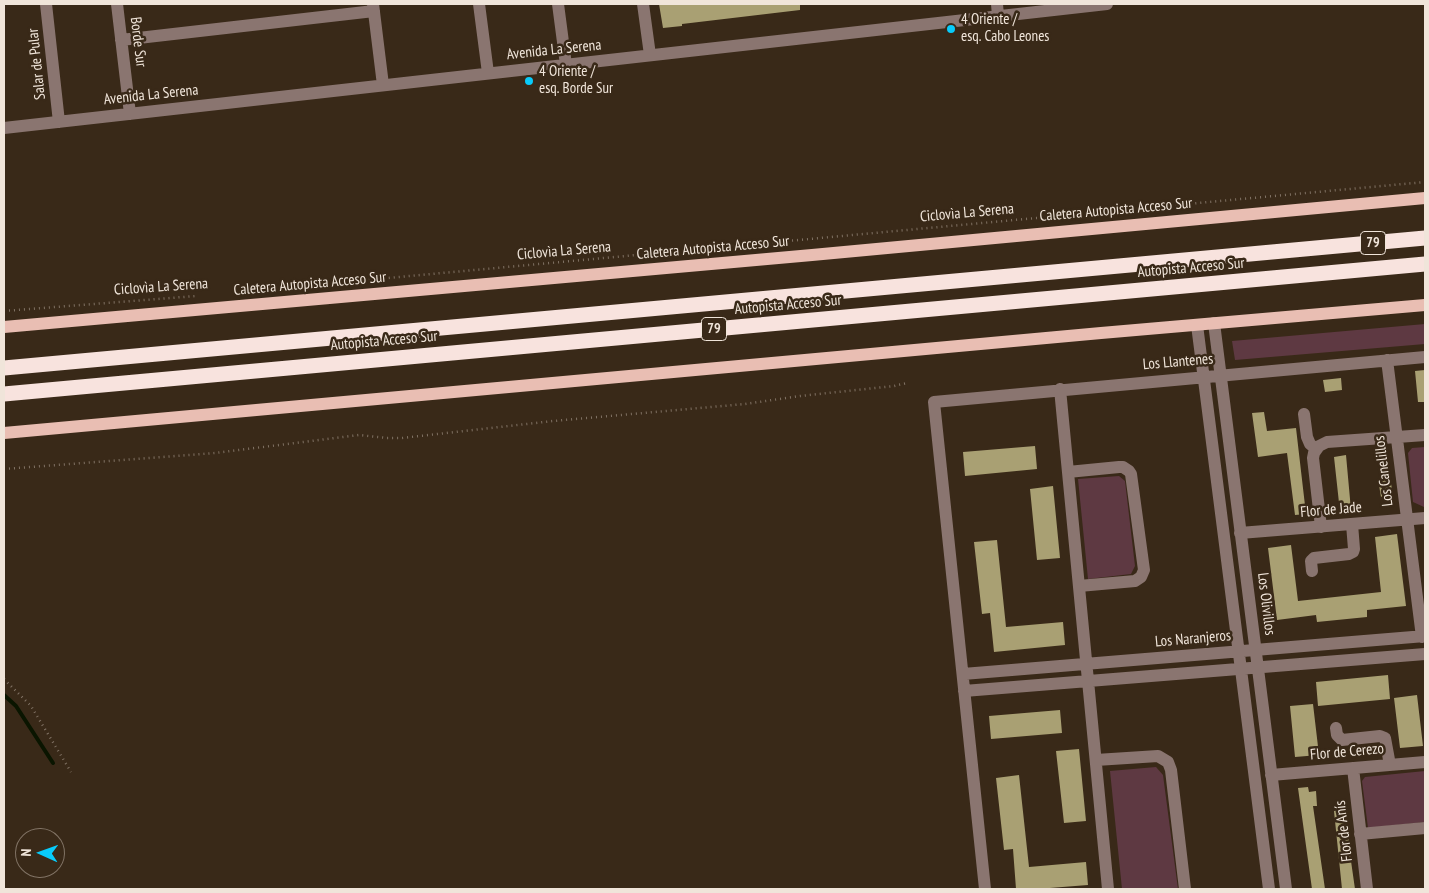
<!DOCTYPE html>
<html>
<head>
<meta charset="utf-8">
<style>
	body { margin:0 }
	#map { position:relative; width:1429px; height:893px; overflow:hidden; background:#392918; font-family:"PT Sans Narrow",sans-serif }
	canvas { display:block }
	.frame { position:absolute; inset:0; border:5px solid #f0e5da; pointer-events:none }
	.north { position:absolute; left:15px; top:828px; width:50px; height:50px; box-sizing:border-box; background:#392918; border:1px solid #827466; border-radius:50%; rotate:272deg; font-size:14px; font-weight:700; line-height:20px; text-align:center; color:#f0e5da }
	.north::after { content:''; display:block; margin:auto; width:18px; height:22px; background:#08cbfa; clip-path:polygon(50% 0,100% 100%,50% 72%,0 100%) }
</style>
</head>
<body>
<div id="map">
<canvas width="1429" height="893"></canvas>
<div class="frame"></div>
<div class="north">N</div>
</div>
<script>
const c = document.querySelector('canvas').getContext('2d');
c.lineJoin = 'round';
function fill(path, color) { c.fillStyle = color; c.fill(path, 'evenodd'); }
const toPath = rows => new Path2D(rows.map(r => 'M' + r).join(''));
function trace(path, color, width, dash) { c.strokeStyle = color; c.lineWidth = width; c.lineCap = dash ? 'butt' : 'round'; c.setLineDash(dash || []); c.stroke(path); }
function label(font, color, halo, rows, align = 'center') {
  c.font = font + ' "PT Sans Narrow",sans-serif'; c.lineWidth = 5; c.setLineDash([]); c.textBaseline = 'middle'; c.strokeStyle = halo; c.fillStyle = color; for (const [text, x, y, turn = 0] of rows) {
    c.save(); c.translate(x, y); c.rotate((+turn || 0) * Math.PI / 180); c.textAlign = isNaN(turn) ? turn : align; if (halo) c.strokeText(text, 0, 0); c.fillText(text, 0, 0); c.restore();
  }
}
const green = toPath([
	[1425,324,1425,344,1235,360,1232,341],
	[1425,447,1425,507,1424,507,1413,502,1408,453,1412,448],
	[1119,476,1125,481,1135,566,1131,574,1088,579,1078,479],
	[1156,767,1163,775,1178,889,1122,889,1110,771],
	[1425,771,1425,822,1368,828,1362,781,1365,777]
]);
const stream = toPath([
	[4,695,16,706,53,763]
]);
const building = toPath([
	[659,4,800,4,800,10,682,24,682,26,663,28],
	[1425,370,1425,402,1418,402,1415,371],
	[1341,378,1342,390,1325,392,1323,380],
	[1264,412,1267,431,1296,428,1306,514,1295,515,1287,453,1258,457,1252,413],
	[1035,446,1037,469,965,476,963,452],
	[1346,455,1351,510,1340,512,1334,457],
	[1390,478,1393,495,1381,497,1378,479],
	[1053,486,1060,558,1037,560,1030,489],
	[1397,534,1406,606,1367,610,1367,617,1317,622,1316,615,1277,620,1268,548,1291,545,1298,601,1381,592,1375,537],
	[997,540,1006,627,1063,622,1065,645,994,652,990,613,982,614,974,542],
	[1388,675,1390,699,1318,706,1316,682],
	[1417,695,1423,746,1400,748,1394,698],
	[1313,704,1319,755,1295,757,1290,706],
	[1060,710,1062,733,991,739,989,716],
	[1079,749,1086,821,1064,823,1056,751],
	[1019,775,1029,867,1086,862,1088,885,1037,889,1016,889,1013,849,1004,850,996,778],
	[1308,787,1309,792,1316,791,1317,806,1313,806,1325,889,1312,889,1298,788],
	[1346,809,1350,854,1355,889,1342,889,1334,811]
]);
const path = toPath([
	[334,283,1425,182],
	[4,311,196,296],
	[4,469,215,453,359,435,387,438,402,438,553,421,745,404,800,396,894,386,907,383],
	[4,679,31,706,71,772]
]);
const minor = toPath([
	[46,4,59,122],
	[117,4,130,114],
	[373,4,383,85],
	[479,4,488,73],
	[558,4,566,65],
	[643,4,650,55],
	[997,4,998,16],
	[121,40,374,11],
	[4,128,1107,4],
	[1214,323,1286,889],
	[1197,325,1269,889],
	[1387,360,1422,637],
	[1060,389,1108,889],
	[1304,414,1307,437,1310,444,1316,449],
	[1068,472,1119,467,1123,467,1129,471,1131,474,1144,570,1141,577,1135,581,1079,586],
	[1321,527,1313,458,1314,453,1319,446,1327,442,1425,435],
	[1240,533,1425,518],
	[1312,571,1311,561,1314,558,1349,554,1353,552,1354,549,1352,524],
	[963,674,1425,636],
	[964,691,1425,654],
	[1336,728,1337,735,1342,740,1380,736,1385,738,1390,765],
	[1096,760,1158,756,1168,762,1171,770,1185,889],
	[1353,768,1367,889],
	[1271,775,1425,762],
	[1360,834,1425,828],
	[985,889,934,402,1425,357]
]);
const major = toPath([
	[4,327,812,255,1425,198],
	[4,433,1101,333,1425,305]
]);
const highway = toPath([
	[4,368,1425,238],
	[4,394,1425,264]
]);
const markers = [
	[951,29,5,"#08cbfa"],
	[529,81,5,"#08cbfa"]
];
const shields = [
	[1373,243,25],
	[714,329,25]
];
const shieldNames = [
	["79",1373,243],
	["79",714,329]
];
const poiNames = [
	["4 Oriente /",961,20],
	["esq. Cabo Leones",961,37],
	["4 Oriente /",539,72],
	["esq. Borde Sur",539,89]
];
const streetNames = [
	["Borde Sur",138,42,83],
	["Avenida La Serena",554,50,-6],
	["Salar de Pular",37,64,-96],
	["Avenida La Serena",151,95,-6],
	["Caletera Autopista Acceso Sur",1116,210,-5],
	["Ciclovìa La Serena",967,213,-5],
	["Caletera Autopista Acceso Sur",713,248,-5],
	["Ciclovìa La Serena",564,251,-5],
	["Autopista Acceso Sur",1191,268,-5],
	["Caletera Autopista Acceso Sur",310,284,-5],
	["Ciclovìa La Serena",161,287,-4],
	["Autopista Acceso Sur",788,305,-5],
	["Autopista Acceso Sur",384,341,-5],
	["Los Llantenes",1178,362,-5],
	["Los Canelillos",1384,471,-97],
	["Flor de Jade",1331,510,-5],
	["Los Olivillos",1266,604,83],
	["Los Naranjeros",1193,639,-5],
	["Flor de Cerezo",1347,752,-5],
	["Flor de Anís",1344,831,-97]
];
fill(green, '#5e3942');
trace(stream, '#0a1500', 4);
fill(building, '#a9a073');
trace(path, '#807264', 2.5, [1, 4]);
trace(minor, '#8a7570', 12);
trace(major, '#e9beb3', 12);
trace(highway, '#f8e3de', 15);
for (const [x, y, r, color] of markers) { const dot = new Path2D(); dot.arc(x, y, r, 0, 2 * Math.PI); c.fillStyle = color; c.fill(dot); trace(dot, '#392918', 2); }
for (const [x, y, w] of shields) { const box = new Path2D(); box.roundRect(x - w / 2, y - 11.5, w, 23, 4); c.fillStyle = '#392918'; c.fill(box); trace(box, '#f0e5da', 1); }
label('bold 14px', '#f0e5da', null, shieldNames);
label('15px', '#f0e5da', '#392918', poiNames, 'left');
label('15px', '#f0e5da', '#392918', streetNames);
</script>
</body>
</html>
